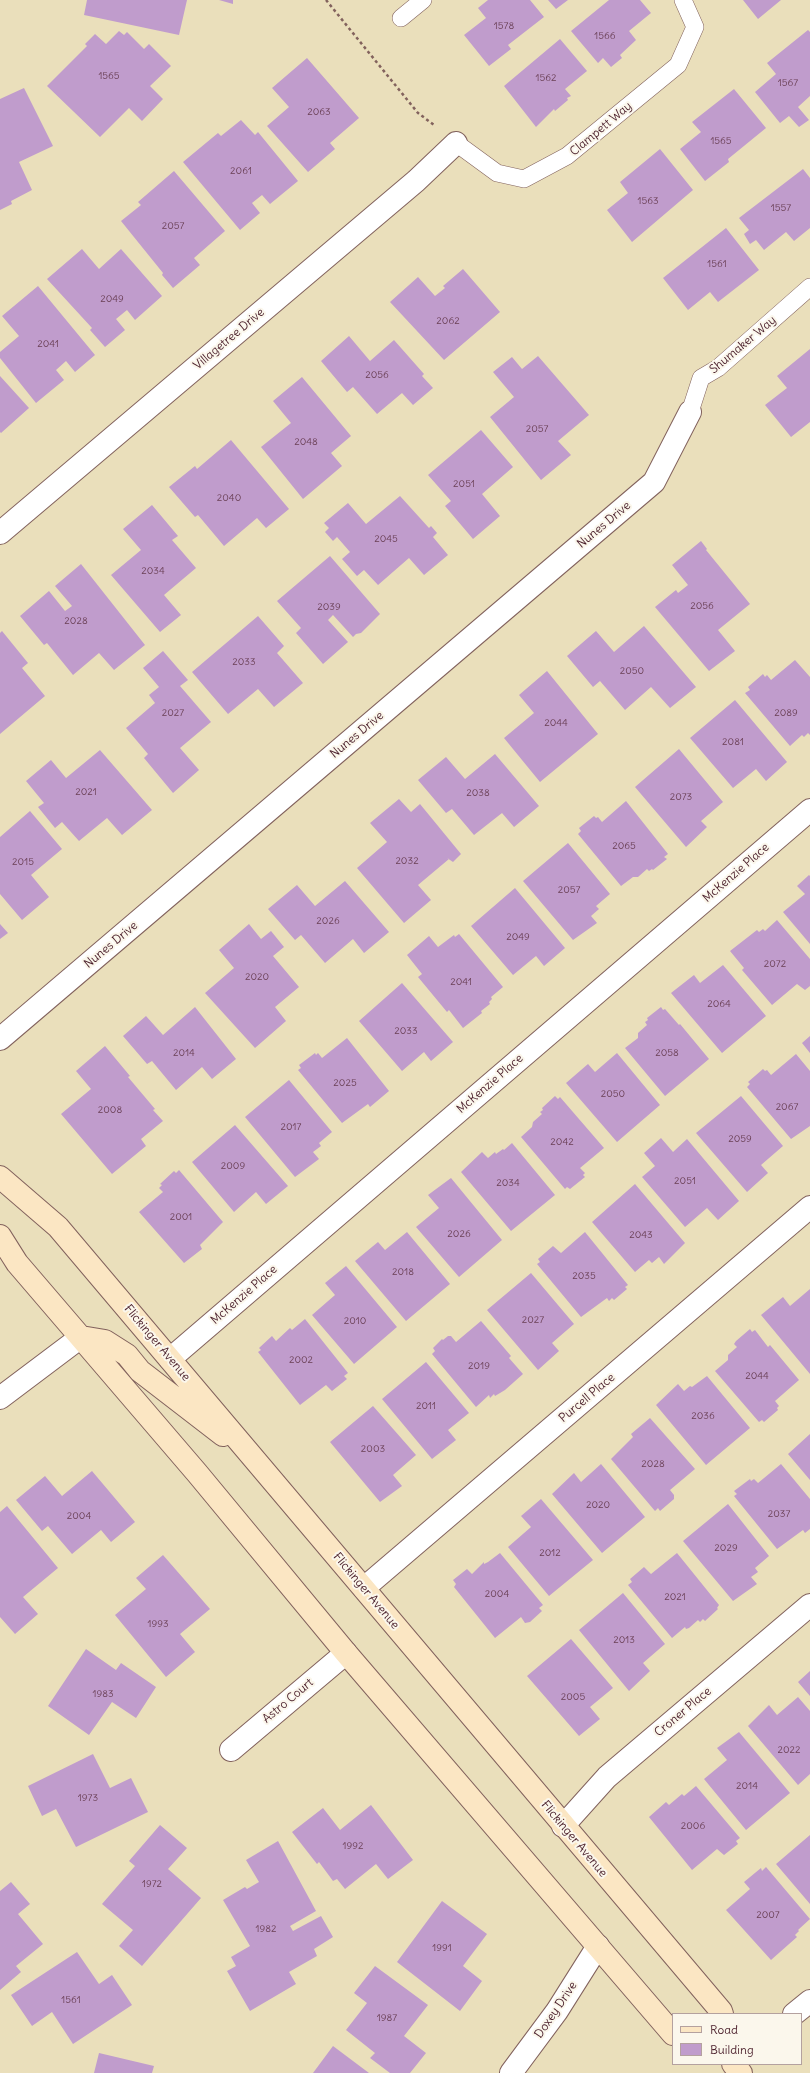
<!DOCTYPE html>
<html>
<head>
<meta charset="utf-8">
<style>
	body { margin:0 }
	#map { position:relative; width:810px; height:2073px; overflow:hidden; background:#eadfbb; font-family:Delius,sans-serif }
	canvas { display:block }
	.legend { position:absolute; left:672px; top:2013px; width:130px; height:52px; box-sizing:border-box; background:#fbf7ec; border:1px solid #b4a19f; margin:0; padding:5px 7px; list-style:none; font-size:12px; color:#4a1f2b }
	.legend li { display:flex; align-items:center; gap:8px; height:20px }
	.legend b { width:20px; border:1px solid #b4a19f }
</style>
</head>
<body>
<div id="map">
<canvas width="810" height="2073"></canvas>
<ul class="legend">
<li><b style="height:5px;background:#fbe6c3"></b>Road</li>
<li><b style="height:11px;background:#c09ccc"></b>Building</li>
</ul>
</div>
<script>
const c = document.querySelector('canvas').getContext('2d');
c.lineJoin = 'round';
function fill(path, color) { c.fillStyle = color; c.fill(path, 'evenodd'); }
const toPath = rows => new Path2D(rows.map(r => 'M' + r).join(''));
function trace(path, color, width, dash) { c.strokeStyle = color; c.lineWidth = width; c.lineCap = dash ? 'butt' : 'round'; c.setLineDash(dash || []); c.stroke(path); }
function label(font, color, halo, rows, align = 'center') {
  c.font = font + ' Delius,sans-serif'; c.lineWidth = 4; c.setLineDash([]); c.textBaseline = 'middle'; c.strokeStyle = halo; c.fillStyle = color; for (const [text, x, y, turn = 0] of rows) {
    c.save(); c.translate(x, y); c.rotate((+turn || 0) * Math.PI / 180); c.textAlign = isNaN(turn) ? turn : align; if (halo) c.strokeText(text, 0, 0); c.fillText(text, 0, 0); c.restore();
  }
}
const building = toPath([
	[87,0,187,0,179,35,84,15],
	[219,0,233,0,233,4],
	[488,0,530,0,544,17,508,45,511,49,489,66,464,35,486,18,478,8],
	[548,0,568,0,556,9],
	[609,0,640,0,651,13,629,31,636,40,620,55,622,58,611,67,603,58,598,63,571,31],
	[743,0,781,0,758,19],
	[808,30,810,32,810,96,798,107,809,120,799,127,789,116,780,123,755,92,776,74,767,63],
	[119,31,124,35,127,32,144,49,149,44,171,66,150,86,163,99,142,121,129,108,100,137,47,86,87,46,85,44,95,34,106,44],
	[560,39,587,71,565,89,571,96,567,98,568,100,555,111,554,109,536,127,504,86],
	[307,58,359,118,330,143,335,149,308,172,267,126,289,107,272,88],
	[24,88,53,146,19,162,32,190,11,201,12,204,0,210,0,99],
	[734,89,766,128,728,159,729,162,705,181,680,149,701,132,692,122],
	[241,120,255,135,258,132,298,181,270,204,262,195,252,203,260,213,240,230,183,162,218,133,221,136],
	[660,149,693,190,632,242,607,210,628,193,620,182],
	[803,169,810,178,810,228,794,241,786,232,764,250,756,240,750,244,744,234,749,230,739,218],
	[174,171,225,231,194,258,200,265,173,288,162,275,163,273,121,221,141,205,138,202],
	[726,228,759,270,718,302,710,292,688,310,663,278],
	[82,249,99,269,121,249,162,296,135,320,127,310,116,319,125,330,105,347,90,330,92,328,47,279],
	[463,269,500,312,444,360,390,302,418,277,435,296,445,288,443,286],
	[38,286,95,355,75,372,66,361,56,370,64,380,36,403,0,358,0,352,19,336,2,316],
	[349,336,370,361,394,340,424,374,422,376,433,388,413,405,402,393,377,414,353,387,347,392,321,361],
	[810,349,810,422,791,437,765,405,787,388,777,376],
	[538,356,589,415,558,441,571,455,541,480,490,417,514,397,493,372,512,357,522,369],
	[0,376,29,408,1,433,0,432],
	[302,377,351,436,331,453,342,466,303,499,261,447,291,423,273,401],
	[481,430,513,467,482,494,500,516,473,539,445,506,451,501,428,475],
	[231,440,289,509,266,528,257,518,224,546,198,515,195,517,169,487,195,466,197,469],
	[400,496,429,528,431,526,437,533,433,537,448,555,424,575,409,558,378,585,364,570,357,576,342,559,350,552,337,537,333,541,325,532,329,528,324,523,348,503,366,524],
	[152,505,178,536,172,540,196,568,164,595,181,615,160,632,111,575,141,550,123,529],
	[701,541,707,549,706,550,750,604,718,630,735,651,709,671,655,607,676,590,678,593,688,585,672,565],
	[330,556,380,614,361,633,356,634,353,637,333,615,328,620,348,642,323,664,296,633,301,628,277,601],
	[81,564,145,645,114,670,99,653,73,675,47,643,44,645,20,616,49,591,65,611,72,606,55,586],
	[258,616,284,646,277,653,303,683,274,707,258,689,228,714,192,672],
	[644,626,696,687,670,708,651,687,625,710,600,681,593,687,567,656,596,631,614,652],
	[2,631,28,663,22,668,45,696,0,734,0,633],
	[163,651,188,680,180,686,211,722,180,748,199,770,173,793,144,758,148,754,126,728,155,703,149,695,159,687,143,668],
	[795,660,810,677,810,735,808,733,804,737,802,735,790,746,745,693,750,690,748,687,763,674,765,677,767,675,771,680],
	[547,671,598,734,540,782,504,738,534,713,519,695],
	[735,700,787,762,766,781,756,769,733,788,690,738],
	[679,749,723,802,701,821,707,827,686,847,635,787],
	[100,750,152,810,122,835,107,818,79,841,62,822,55,828,38,807,44,803,26,781,51,760,66,778],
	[495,754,539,806,514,827,502,813,474,835,452,809,446,813,418,780,446,757,465,779],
	[399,799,411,812,420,804,461,854,453,862,447,858,449,859,418,885,431,900,404,923,357,868,387,842,370,823],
	[626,801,668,854,664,857,667,859,653,870,652,869,649,871,647,869,638,877,633,877,621,886,578,834,581,831,579,828,594,816,596,818,598,817,602,822],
	[30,811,62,849,31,875,49,897,22,920,0,894,0,837],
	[568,843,610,894,596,906,599,909,591,916,597,923,573,940,523,881],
	[809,875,810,876,810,944,783,912,805,894,797,886],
	[345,881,389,932,364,953,353,939,325,963,301,935,295,940,268,909,297,885,315,906],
	[515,888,565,948,544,966,536,956,513,975,471,926],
	[777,920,810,959,810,986,805,990,797,984,772,1005,742,970,744,968,730,951,757,930,759,932,763,929,765,931],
	[0,924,8,933,0,939],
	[249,924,261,939,271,931,284,947,273,956,299,987,275,1007,286,1021,255,1048,205,993,234,968,219,950],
	[459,934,503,987,491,997,492,999,489,1002,490,1004,481,1011,482,1013,463,1028,449,1010,447,1012,418,977,422,974,407,955,429,936,438,947,454,935,455,937],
	[723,965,766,1016,722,1053,671,993,694,975,700,983],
	[402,983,453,1042,431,1061,424,1052,402,1071,359,1021],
	[195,1007,236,1059,212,1079,202,1067,176,1090,152,1061,147,1064,123,1036,146,1016,163,1035],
	[661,1007,663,1010,665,1009,679,1025,680,1024,709,1059,665,1096,625,1048,638,1038,638,1033,647,1025,645,1022,648,1020,647,1018],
	[810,1036,810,1053,802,1043],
	[347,1038,389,1091,370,1107,368,1104,342,1123,298,1070,301,1068,299,1065,315,1053,316,1055,318,1053,322,1058],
	[105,1046,130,1076,128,1077,155,1109,153,1110,163,1121,141,1139,146,1146,112,1174,61,1114,91,1089,76,1071],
	[617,1053,660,1105,617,1142,566,1083,588,1064,595,1072],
	[796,1054,810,1071,810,1126,791,1139,747,1087,750,1084,748,1082,763,1069,765,1071,767,1070,771,1075],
	[289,1080,332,1132,319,1143,321,1146,313,1152,319,1159,295,1177,245,1117],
	[555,1096,558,1099,560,1097,604,1148,580,1168,585,1173,583,1175,585,1177,570,1189,567,1187,565,1189,521,1137,532,1127,533,1122,542,1114,540,1112,543,1110,542,1108],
	[741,1096,783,1146,761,1165,768,1173,747,1192,696,1133],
	[235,1125,288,1186,266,1204,256,1192,234,1212,192,1162],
	[661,1138,673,1152,687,1139,739,1201,718,1220,707,1208,685,1227,642,1177,655,1166,644,1153],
	[512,1143,555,1195,511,1231,461,1172,482,1152,488,1158,495,1152,496,1154,503,1149,504,1150],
	[179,1170,223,1222,200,1245,202,1249,184,1263,139,1212,163,1192,159,1188,162,1185,160,1184,174,1171,176,1173],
	[451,1178,502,1240,459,1277,416,1227,439,1208,428,1195],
	[635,1184,685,1243,664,1264,659,1257,652,1263,649,1260,635,1272,592,1222],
	[407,1232,450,1284,406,1321,355,1261,378,1242,385,1250],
	[585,1232,628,1285,625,1287,627,1289,614,1300,612,1298,609,1301,607,1298,581,1317,537,1264,540,1262,538,1259,553,1246,561,1253],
	[346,1266,397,1327,354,1364,312,1315,335,1295,325,1283],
	[531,1273,574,1324,552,1343,559,1351,538,1370,487,1310],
	[810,1289,810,1374,761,1315,783,1297,790,1306],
	[305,1319,348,1373,344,1376,347,1379,332,1391,326,1385,300,1405,258,1352,261,1350,259,1348,272,1336,276,1341,290,1328,292,1330],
	[481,1321,511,1356,509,1358,523,1374,505,1390,495,1396,494,1394,490,1398,489,1395,476,1407,432,1354,435,1351,433,1348,442,1339,443,1340,448,1336,451,1336,456,1342],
	[750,1329,752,1332,755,1330,768,1347,770,1345,799,1380,775,1401,779,1406,777,1408,778,1410,764,1422,762,1420,759,1422,715,1371,728,1360,728,1355,737,1347,734,1344,736,1341],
	[426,1362,469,1413,448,1430,456,1440,432,1459,382,1399],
	[707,1376,750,1428,706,1465,656,1405,678,1384,684,1391,690,1386,692,1387],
	[373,1406,416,1455,393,1475,402,1486,380,1502,330,1442],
	[650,1418,695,1469,670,1490,674,1495,674,1499,660,1511,658,1508,655,1511,611,1459,633,1437,631,1434],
	[810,1434,810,1480,788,1454],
	[601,1464,645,1517,602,1553,552,1494,574,1473,581,1482],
	[781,1464,810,1499,810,1529,805,1533,803,1530,777,1549,734,1496,737,1494,734,1491,750,1479,751,1481,754,1479,758,1483],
	[92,1471,135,1522,111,1542,101,1530,72,1554,48,1526,42,1531,16,1500,45,1476,62,1496],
	[541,1499,593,1560,549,1596,508,1547,531,1527,521,1516],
	[728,1504,769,1556,755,1568,758,1572,751,1577,757,1584,733,1601,683,1541],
	[7,1506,58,1568,23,1597,38,1614,15,1634,0,1617,0,1512],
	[500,1553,543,1605,539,1608,542,1611,530,1622,525,1623,521,1617,495,1638,454,1587,456,1584,453,1580,467,1569,472,1574,484,1562,484,1564,488,1562],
	[677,1553,719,1605,717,1608,718,1609,705,1621,703,1619,700,1622,698,1620,689,1628,686,1629,685,1627,672,1638,628,1585,632,1582,630,1579,644,1567,651,1574],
	[163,1555,210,1609,180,1634,195,1652,166,1677,115,1615,146,1589,136,1578],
	[623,1593,665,1644,643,1663,650,1671,629,1691,579,1630],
	[571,1639,613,1688,590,1707,600,1719,579,1736,527,1676],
	[86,1649,116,1670,121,1663,156,1687,136,1718,112,1702,89,1735,48,1706],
	[810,1671,810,1696,798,1682],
	[798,1697,810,1711,810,1774,798,1785,748,1726,769,1705,777,1715],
	[739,1732,790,1793,746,1830,704,1779,727,1760,717,1748],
	[93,1754,110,1788,131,1778,148,1812,76,1847,56,1809,42,1816,28,1786],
	[696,1786,740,1838,736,1841,738,1844,724,1855,717,1849,692,1870,649,1817,666,1802,669,1805,682,1794,684,1796],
	[371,1805,413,1860,388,1879,376,1864,345,1889,337,1879,333,1881,319,1862,317,1864,292,1832,323,1808,340,1830],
	[160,1825,187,1848,168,1869,201,1898,142,1966,119,1946,133,1930,102,1904,135,1866,129,1861],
	[810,1835,810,1904,776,1864],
	[278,1841,316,1911,290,1926,293,1931,321,1916,333,1937,314,1949,317,1956,289,1972,296,1984,250,2011,227,1971,236,1966,231,1957,250,1946,223,1900,245,1887,247,1889,259,1882,246,1860],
	[766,1867,810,1919,798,1930,799,1931,795,1935,797,1937,771,1960,726,1910,750,1889,744,1882,761,1868,762,1871],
	[11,1882,30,1904,18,1914,43,1944,16,1966,21,1972,0,1990,0,1891],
	[442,1901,487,1934,463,1966,482,1981,460,2011,397,1962],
	[77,1952,99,1984,112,1975,132,2005,73,2044,52,2012,32,2026,11,1995],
	[375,1966,428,2005,404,2036,426,2053,410,2073,390,2073,370,2058,375,2053,346,2030,367,2003,354,1993],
	[333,2046,369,2073,313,2073],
	[99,2053,154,2066,152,2073,94,2073]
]);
const path = toPath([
	[326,0,418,113,434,125]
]);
const lane = toPath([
	[401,18,423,0],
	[456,143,497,173,524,179,567,156,678,65,695,27,683,0],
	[690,412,701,378,718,368,810,287]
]);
const street = toPath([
	[0,533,416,181,456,143],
	[0,1039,654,482,690,412],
	[170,1359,810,810],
	[0,1398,81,1337],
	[364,1588,810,1207],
	[231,1750,346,1653],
	[563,1826,607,1777,810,1605],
	[794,2014,810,2001],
	[511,2073,557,2011,598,1946]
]);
const secondary = toPath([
	[0,1177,58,1227,721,2011,722,2014],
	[0,1236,17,1263,197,1473,346,1653,673,2034],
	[81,1337,105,1341,127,1355,140,1371,223,1435],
	[733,2064,741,2073]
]);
const numberNames = [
	["1578",504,26],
	["1566",605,36],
	["1565",109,76],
	["1562",546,78],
	["1567",788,83],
	["2063",319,112],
	["1565",721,141],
	["2061",241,171],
	["1563",648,201],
	["1557",781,208],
	["2057",173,226],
	["1561",717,264],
	["2049",112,299],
	["2062",448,321],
	["2041",48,344],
	["2056",377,375],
	["2057",537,429],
	["2048",306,442],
	["2051",464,484],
	["2040",229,498],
	["2045",386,539],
	["2034",153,571],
	["2056",702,606],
	["2039",329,607],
	["2028",76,621],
	["2033",244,662],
	["2050",632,671],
	["2027",173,713],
	["2089",786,713],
	["2044",556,723],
	["2081",733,742],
	["2021",86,792],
	["2038",478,793],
	["2073",681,797],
	["2065",624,846],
	["2032",407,861],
	["2015",23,862],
	["2057",569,890],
	["2026",328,921],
	["2049",518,937],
	["2072",775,964],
	["2020",257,977],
	["2041",461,982],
	["2064",719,1004],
	["2033",406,1031],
	["2014",184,1053],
	["2058",667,1053],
	["2025",345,1083],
	["2050",613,1094],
	["2067",787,1107],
	["2008",110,1110],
	["2017",291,1127],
	["2059",740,1139],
	["2042",562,1142],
	["2009",233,1166],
	["2051",685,1181],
	["2034",508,1183],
	["2001",181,1217],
	["2026",459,1234],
	["2043",641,1235],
	["2018",403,1272],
	["2035",584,1276],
	["2027",533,1320],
	["2010",355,1321],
	["2002",301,1360],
	["2019",479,1366],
	["2044",757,1376],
	["2011",426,1406],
	["2036",703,1416],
	["2003",373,1449],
	["2028",653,1464],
	["2020",598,1505],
	["2037",779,1514],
	["2004",79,1516],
	["2029",726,1548],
	["2012",550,1553],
	["2004",497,1594],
	["2021",675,1597],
	["1993",158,1624],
	["2013",624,1640],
	["1983",103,1694],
	["2005",573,1697],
	["2022",789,1750],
	["2014",747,1786],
	["1973",88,1798],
	["2006",693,1826],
	["1992",353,1846],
	["1972",152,1884],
	["2007",768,1915],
	["1982",266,1929],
	["1991",442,1948],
	["1561",71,2000],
	["1987",387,2018]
];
const streetNames = [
	["Clampett Way",601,129,-40],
	["Villagetree Drive",229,339,-40],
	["Shumaker Way",743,345,-40],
	["Nunes Drive",604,525,-40],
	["Nunes Drive",357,735,-40],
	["McKenzie Place",736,873,-41],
	["Nunes Drive",111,945,-40],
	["McKenzie Place",490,1084,-41],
	["McKenzie Place",244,1295,-41],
	["Flickinger Avenue",157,1343,50],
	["Purcell Place",587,1398,-40],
	["Flickinger Avenue",366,1591,50],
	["Astro Court",288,1701,-40],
	["Croner Place",683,1712,-40],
	["Flickinger Avenue",574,1839,50],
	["Doxey Drive",556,2010,-56]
];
fill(building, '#c09ccc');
trace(lane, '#82625d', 18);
trace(street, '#82625d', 24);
trace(secondary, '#82625d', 24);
trace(path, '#82625d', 2.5, [3, 3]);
trace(lane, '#fff', 17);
trace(street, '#fff', 22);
trace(secondary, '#fbe6c3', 22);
label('10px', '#683e53', null, numberNames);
label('12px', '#4a1f2b', '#fbf7ec', streetNames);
</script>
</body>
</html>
